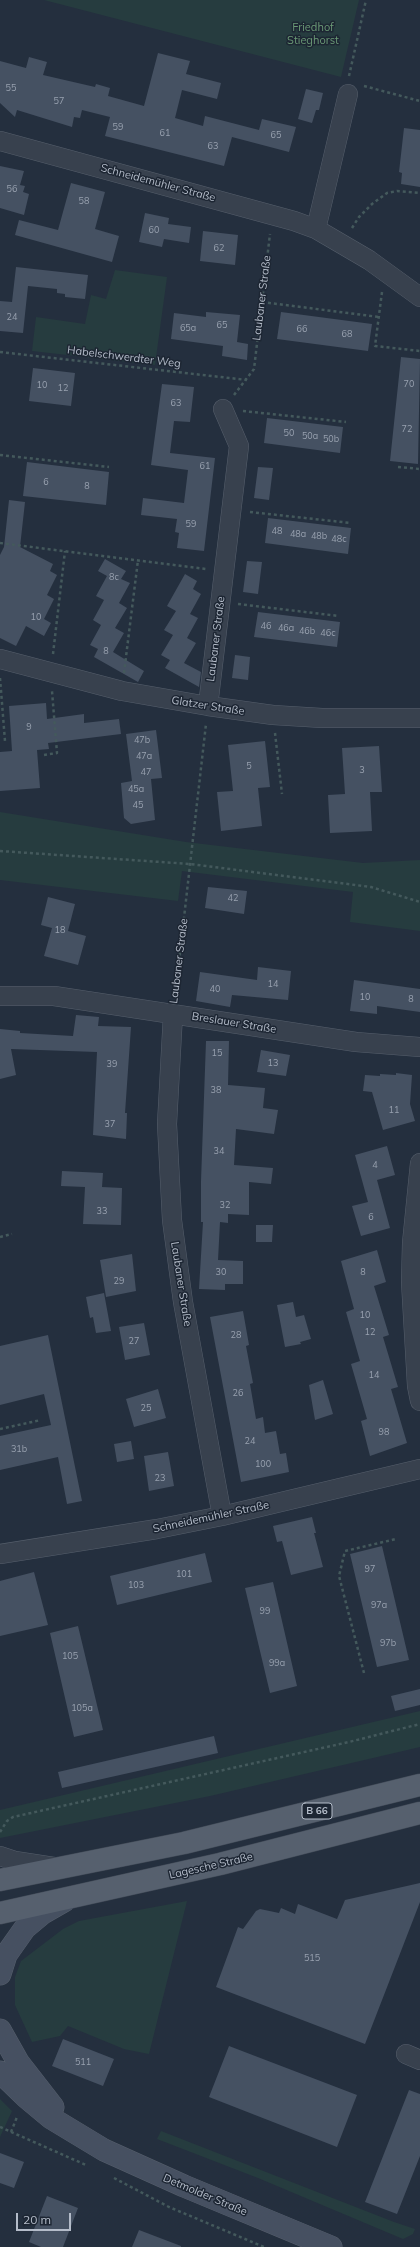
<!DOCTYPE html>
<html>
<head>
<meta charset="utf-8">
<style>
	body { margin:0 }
	#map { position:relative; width:420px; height:2247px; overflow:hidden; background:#242f3e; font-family:Mulish,sans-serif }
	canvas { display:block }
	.scale { position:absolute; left:16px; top:2213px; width:55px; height:18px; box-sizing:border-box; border:2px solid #b4bcc9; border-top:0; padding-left:5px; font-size:12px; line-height:14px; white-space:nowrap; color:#b4bcc9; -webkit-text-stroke:3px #1d2633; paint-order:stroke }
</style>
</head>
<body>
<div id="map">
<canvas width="420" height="2247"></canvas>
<div class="scale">20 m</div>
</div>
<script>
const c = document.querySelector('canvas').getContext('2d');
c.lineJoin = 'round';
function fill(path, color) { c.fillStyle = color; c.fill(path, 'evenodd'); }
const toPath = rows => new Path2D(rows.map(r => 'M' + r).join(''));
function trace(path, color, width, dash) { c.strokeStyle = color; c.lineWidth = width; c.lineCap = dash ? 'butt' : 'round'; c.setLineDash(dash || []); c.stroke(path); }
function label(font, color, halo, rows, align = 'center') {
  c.font = font + ' Mulish,sans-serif'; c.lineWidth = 3; c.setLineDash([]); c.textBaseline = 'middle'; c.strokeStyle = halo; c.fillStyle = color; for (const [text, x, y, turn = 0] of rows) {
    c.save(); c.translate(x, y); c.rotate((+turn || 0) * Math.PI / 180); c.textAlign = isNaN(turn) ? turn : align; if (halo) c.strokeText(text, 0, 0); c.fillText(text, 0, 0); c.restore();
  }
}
const green = toPath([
	[44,0,359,0,341,77],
	[115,270,167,277,155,365,32,351,36,317,85,324,91,295,106,299],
	[0,812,186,842,363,863,420,860,420,931,350,922,353,892,182,871,178,901,0,880],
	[420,1711,420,1747,210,1796,0,1838,0,1810],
	[187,1901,149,2054,124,2049,68,2026,60,2036,32,2042,15,2005,15,1977,21,1961,63,1929,79,1921],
	[0,2099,12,2111,0,2137],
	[161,2131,394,2222,415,2229,413,2234,403,2239,258,2178,157,2139]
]);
const building = toPath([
	[158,53,190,61,186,74,221,83,217,99,182,90,175,118,203,126,205,116,259,130,262,119,296,127,289,152,232,137,224,166,105,136,110,117,82,110,80,118,74,117,72,127,17,110,15,117,0,103,0,61,26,68,29,57,47,62,43,75,95,87,96,84,110,88,108,96,144,106],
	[306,89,323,93,319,110,316,110,312,123,298,119],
	[404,128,420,130,420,187,401,184,402,173,399,172],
	[0,166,24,171,20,185,25,186,23,192,29,194,24,215,0,208],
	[71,183,105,192,95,229,119,236,112,262,15,235,19,220,58,230],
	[145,213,169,218,168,224,191,227,189,243,164,239,162,247,139,242],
	[203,231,238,235,235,265,200,261],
	[16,267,88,275,85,299,65,297,65,294,57,293,57,289,28,286,23,333,0,331,0,301,12,302],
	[206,312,240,315,237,342,248,344,247,360,222,356,223,346,171,339,174,313,206,317],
	[281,312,372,324,368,351,277,339],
	[401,357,420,359,418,464,390,461],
	[33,368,75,373,71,406,29,401],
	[162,384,194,387,190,422,174,421,170,453,215,458,204,551,177,548,179,533,175,532,177,519,141,515,143,498,184,503,188,470,151,465],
	[267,418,343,427,340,453,264,443],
	[27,462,109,472,106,505,23,496],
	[258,467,273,468,269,500,254,498],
	[9,500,25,502,20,547,53,564,50,571,57,575,47,595,54,599,44,619,51,623,44,636,26,626,16,646,0,638,0,555,4,547],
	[268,518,351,528,348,554,265,543],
	[105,559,126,571,121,579,130,583,119,603,127,608,115,628,124,633,113,652,144,671,138,682,94,657,98,649,90,645,101,625,93,620,104,600,96,596,107,576,98,571],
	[247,561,262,562,258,594,243,592],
	[185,574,197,581,193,589,201,594,190,614,198,618,187,638,196,643,184,663,201,672,199,687,165,668,170,660,161,655,173,635,164,630,176,611,167,606],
	[258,612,340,622,337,647,254,637],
	[235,655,250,657,248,680,232,678],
	[46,703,47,719,84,714,84,723,119,719,121,734,48,743,49,749,37,750,40,788,0,791,0,752,12,751,9,706],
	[156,730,162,778,151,779,155,820,131,824,124,818,121,783,132,781,126,734],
	[265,741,270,787,258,788,262,826,221,831,217,792,233,791,228,745],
	[379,746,382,792,370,792,372,831,330,833,328,795,345,794,342,748],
	[208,887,247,891,244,914,205,908],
	[48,897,75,904,68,931,86,936,78,965,44,956,52,928,41,925],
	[258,967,291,971,288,1000,232,995,230,1007,196,1001,200,972,257,980],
	[354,980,420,989,420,1012,377,1006,377,1014,350,1011],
	[76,1015,99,1017,98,1026,131,1027,125,1113,127,1113,126,1139,93,1135,97,1052,11,1049,16,1075,0,1079,0,1029,20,1031,20,1033,73,1036],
	[206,1041,229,1041,228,1085,265,1088,263,1108,278,1110,274,1134,236,1129,234,1165,273,1168,271,1184,249,1182,249,1215,228,1214,228,1223,220,1222,218,1260,243,1261,243,1284,225,1284,225,1290,199,1289,203,1222,201,1222,201,1181],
	[261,1050,290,1055,286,1076,257,1072],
	[396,1073,412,1075,410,1104,415,1121,383,1130,372,1092,363,1091,365,1075,380,1076,380,1074,396,1075],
	[387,1146,395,1175,377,1180,390,1228,361,1236,352,1206,368,1202,355,1155],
	[62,1171,103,1173,102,1187,122,1188,121,1225,83,1224,85,1187,61,1186],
	[256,1225,273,1225,272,1242,256,1242],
	[377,1250,386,1282,374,1286,389,1335,383,1337,398,1387,391,1389,407,1443,370,1456,361,1421,367,1419,351,1364,360,1361,346,1312,354,1309,341,1261],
	[132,1254,136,1291,106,1297,100,1260],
	[104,1293,111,1331,96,1333,93,1317,90,1318,86,1297],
	[293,1302,296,1317,304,1315,311,1339,300,1342,301,1344,285,1347,277,1305],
	[243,1311,249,1345,246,1346,253,1383,250,1384,256,1419,263,1417,265,1433,276,1431,280,1454,286,1453,289,1472,241,1482,210,1317],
	[144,1323,150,1355,125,1360,119,1327],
	[48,1335,82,1501,67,1504,58,1457,0,1470,0,1436,51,1425,44,1394,0,1405,0,1346],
	[323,1380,333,1414,315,1420,309,1385],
	[158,1389,166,1418,134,1427,126,1399],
	[131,1441,134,1459,117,1462,114,1444],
	[168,1452,174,1486,149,1491,144,1456],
	[312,1517,316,1533,314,1533,323,1567,291,1575,282,1541,277,1542,273,1526],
	[382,1546,409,1660,377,1667,350,1554],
	[205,1553,212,1582,117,1605,110,1576],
	[34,1572,48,1625,0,1636,0,1581],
	[273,1582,297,1686,270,1693,245,1588],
	[78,1626,103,1730,74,1737,50,1633],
	[420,1689,420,1705,395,1711,391,1696],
	[214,1736,218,1753,62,1788,58,1772],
	[420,1883,420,1902,365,2044,216,1987,238,1927,243,1929,256,1911,260,1909,279,1913,281,1908,295,1914,298,1904,337,1919,345,1900],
	[63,2039,114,2059,103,2086,52,2066],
	[229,2046,357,2095,337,2147,209,2097],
	[409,2090,420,2094,420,2156,397,2214,365,2202],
	[0,2153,24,2162,14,2188,0,2183],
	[47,2196,78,2208,63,2247,41,2247,29,2242],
	[139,2230,181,2246,181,2247,132,2247]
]);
const path = toPath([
	[349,76,366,0],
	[364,86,420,101],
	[352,228,359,217,372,204,387,193,397,191,420,193],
	[382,292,375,346,420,351],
	[262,302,379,317],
	[0,352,247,380],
	[234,395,254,369,270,234],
	[243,411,346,422],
	[0,455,109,467],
	[398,467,420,469],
	[250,512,351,523],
	[0,543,206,569],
	[238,604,339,616],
	[53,654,65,551],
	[124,673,138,560],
	[0,678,5,741],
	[275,733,282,794],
	[44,755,57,753,52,691],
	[0,851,190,864,371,887,420,902],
	[175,997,206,724],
	[0,1237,12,1234],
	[0,1429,41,1420],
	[364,1673,339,1576,345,1551,396,1539],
	[0,1832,7,1821,13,1817,349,1742,420,1724],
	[0,2127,86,2165],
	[11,2132,17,2117],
	[114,2178,169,2207,264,2247]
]);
const street = toPath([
	[0,141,294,221,316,229,369,260,420,297],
	[316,229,348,94],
	[0,659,122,691,208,706,273,715,322,718,420,718],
	[208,706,239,446,223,409],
	[0,996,54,996,356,1042,420,1047],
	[173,1014,167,1124,172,1220,183,1302,222,1516],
	[420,1163,412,1243,411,1282,417,1386,420,1401],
	[0,1554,157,1529,222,1516,420,1469],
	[0,1856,15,1861,54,1867],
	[406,2054,420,2060]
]);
const secondary = toPath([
	[0,1974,6,1955,25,1928,43,1913,64,1901],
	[0,2030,18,2062,53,2107],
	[0,2072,27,2098,51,2118,104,2150,184,2186,331,2247]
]);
const primary = toPath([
	[0,1880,184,1843,420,1785],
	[0,1913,220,1864,420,1813]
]);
const numberNames = [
	["55",11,88],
	["57",59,101],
	["59",118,127],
	["61",165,133],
	["65",276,135],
	["63",213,146],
	["56",12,189],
	["58",84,201],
	["60",154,230],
	["62",219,248],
	["24",12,317],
	["65",222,325],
	["65a",188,328],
	["66",302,329],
	["68",347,334],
	["70",409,384],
	["10",42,385],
	["12",63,388],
	["63",176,403],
	["72",407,429],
	["50",289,433],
	["50a",310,436],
	["50b",331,439],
	["61",205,466],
	["6",46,482],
	["8",87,486],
	["59",191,524],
	["48",277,531],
	["48a",298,534],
	["48b",319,536],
	["48c",339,539],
	["8c",114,577],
	["10",36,617],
	["46",266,626],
	["46a",286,628],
	["46b",307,631],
	["46c",328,633],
	["8",106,651],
	["9",29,727],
	["47b",142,740],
	["47a",144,756],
	["5",249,766],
	["3",362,770],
	["47",146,772],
	["45a",136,789],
	["45",138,805],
	["42",233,898],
	["18",60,930],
	["14",273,984],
	["40",215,989],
	["10",365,997],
	["8",411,999],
	["15",217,1053],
	["13",273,1063],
	["39",112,1064],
	["38",216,1090],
	["11",394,1110],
	["37",110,1124],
	["34",219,1151],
	["4",375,1165],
	["32",225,1205],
	["33",102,1211],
	["6",371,1217],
	["30",221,1272],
	["8",363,1272],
	["29",119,1281],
	["10",365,1315],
	["12",370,1332],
	["28",236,1335],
	["27",134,1341],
	["14",374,1375],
	["26",238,1393],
	["25",146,1408],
	["98",384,1432],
	["24",250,1441],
	["31b",19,1449],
	["100",263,1464],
	["23",160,1478],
	["97",370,1569],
	["101",184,1574],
	["103",136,1585],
	["97a",379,1605],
	["99",265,1611],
	["97b",388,1643],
	["105",70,1656],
	["99a",277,1663],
	["105a",82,1708],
	["515",312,1958],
	["511",83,2062]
];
const shields = [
	[317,1811,30]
];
const shieldNames = [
	["B 66",317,1811]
];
const parkNames = [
	["Friedhof",313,28],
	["Stieghorst",313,41]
];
const streetNames = [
	["Schneidemühler Straße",158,183,15],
	["Laubaner Straße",262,298,-83],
	["Habelschwerdter Weg",124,357,7],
	["Laubaner Straße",216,639,-83],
	["Glatzer Straße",208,706,9],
	["Laubaner Straße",179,961,-83],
	["Breslauer Straße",234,1023,9],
	["Laubaner Straße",181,1284,81],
	["Schneidemühler Straße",211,1517,-12],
	["Lagesche Straße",211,1866,-13],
	["Detmolder Straße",205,2195,23]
];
fill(green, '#263c3f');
fill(building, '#455162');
trace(street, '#565f6c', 20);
trace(secondary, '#565f6c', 23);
trace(primary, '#414a57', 23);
trace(path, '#44595c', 2.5, [3, 3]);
trace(street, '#38414e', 19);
trace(secondary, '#465061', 22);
trace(primary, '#56606e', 22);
label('9px', '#98a1af', null, numberNames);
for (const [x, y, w] of shields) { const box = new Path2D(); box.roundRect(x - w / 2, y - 8, w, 16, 3); c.fillStyle = '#1d2633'; c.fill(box); trace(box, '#b4bcc9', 1); }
label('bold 10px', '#b4bcc9', null, shieldNames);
label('11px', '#6b9a76', '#1d2633', parkNames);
label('11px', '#b4bcc9', '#1d2633', streetNames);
</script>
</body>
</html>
